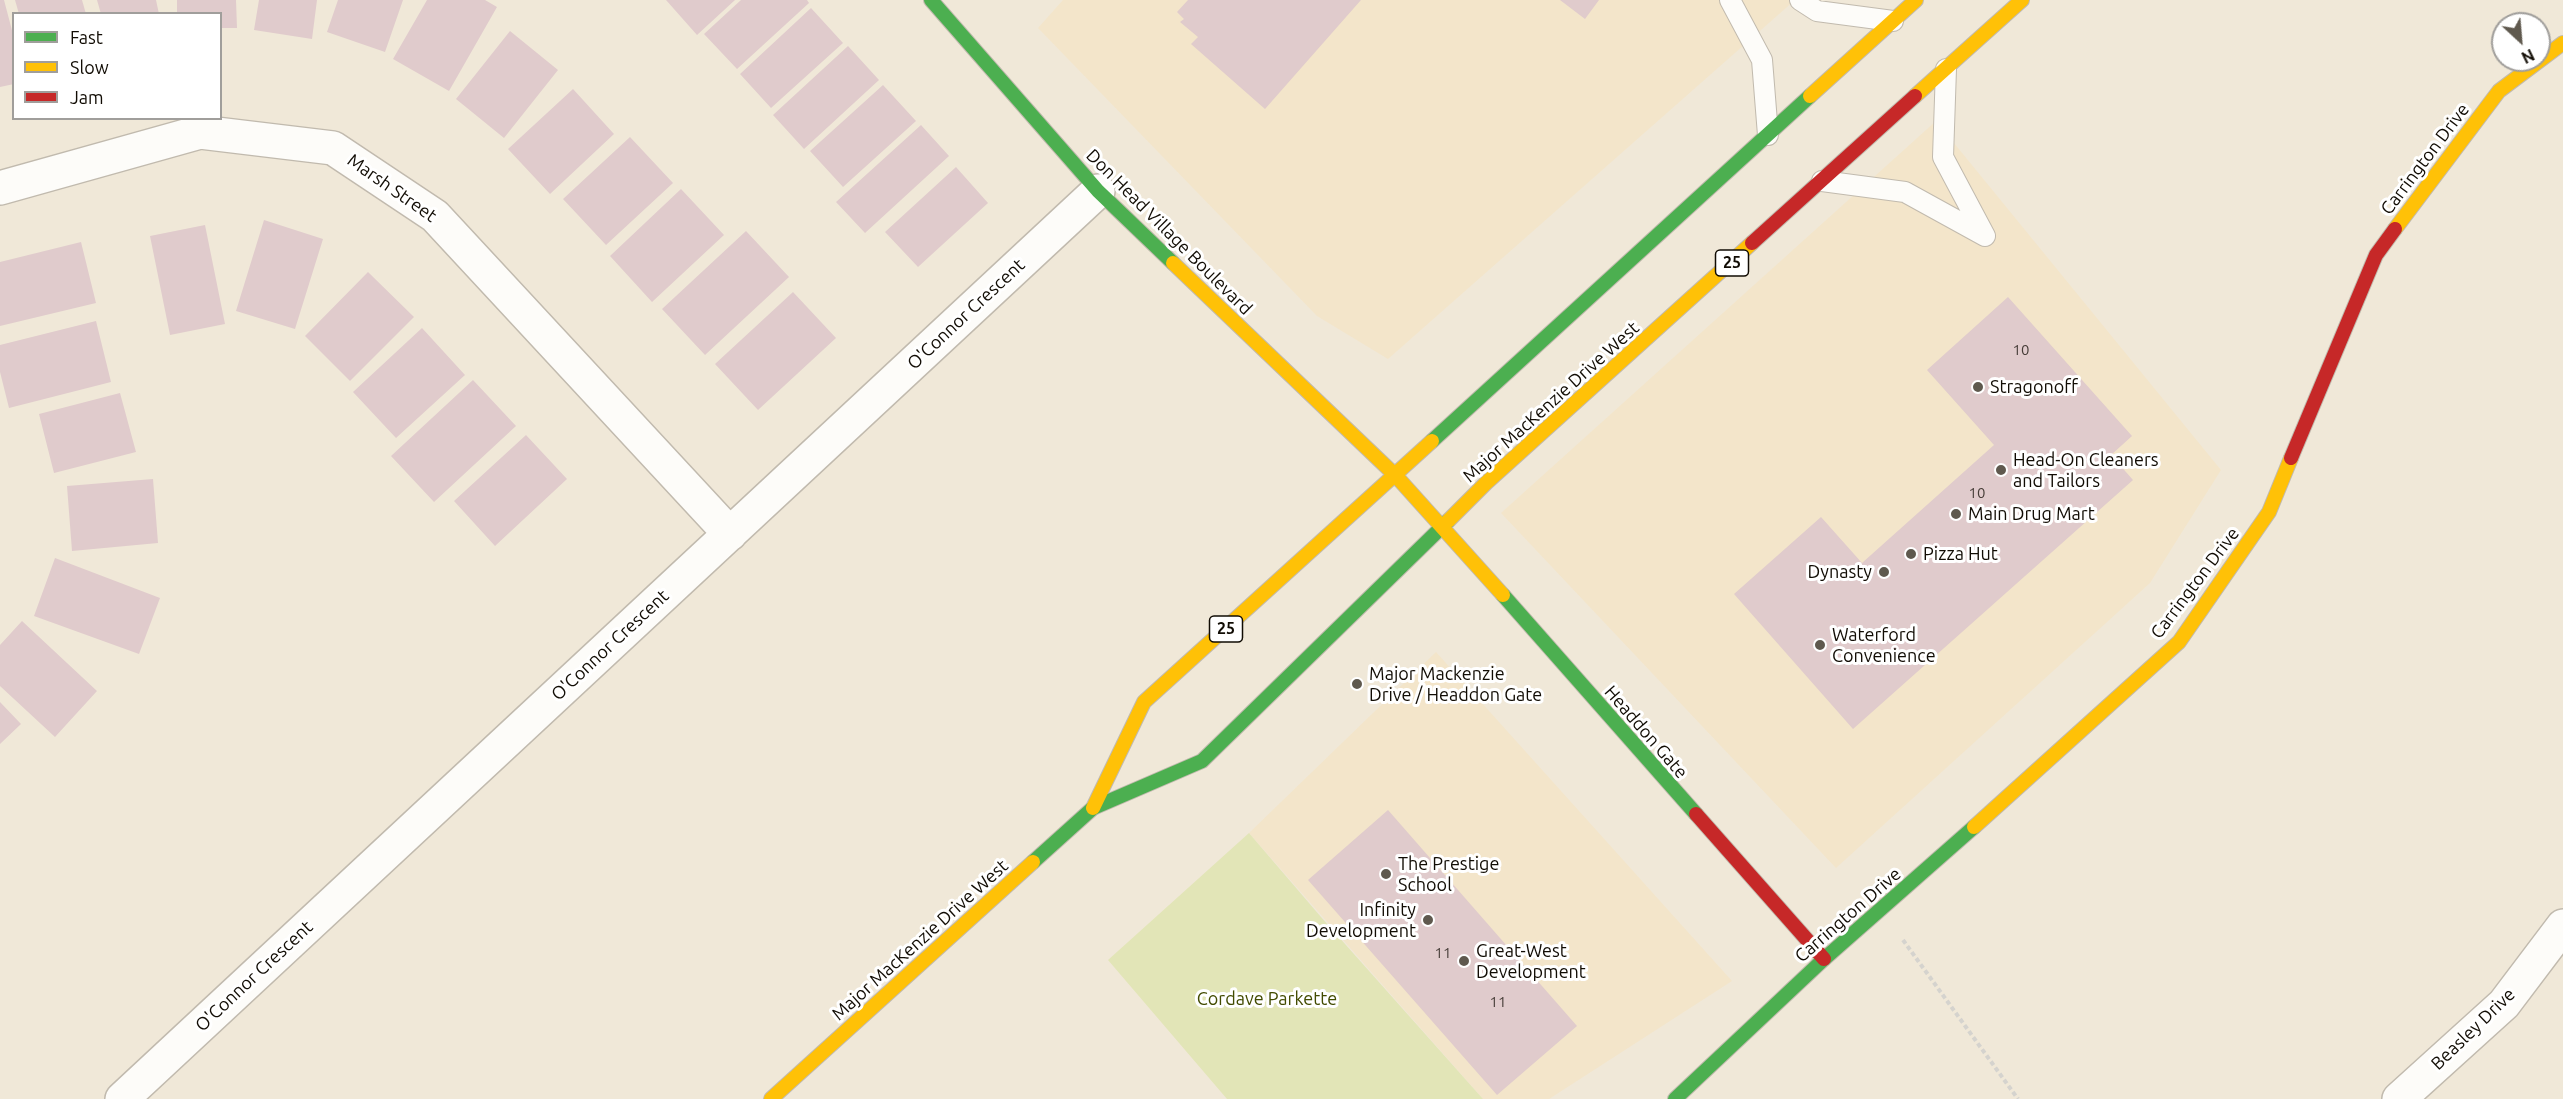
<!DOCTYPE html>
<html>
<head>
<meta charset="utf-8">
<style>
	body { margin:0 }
	#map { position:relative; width:2563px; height:1099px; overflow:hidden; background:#f0e8d8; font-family:Ubuntu,sans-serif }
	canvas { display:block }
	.legend { position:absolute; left:12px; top:12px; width:210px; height:108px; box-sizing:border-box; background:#fff; border:2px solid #a09e9b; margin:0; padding:8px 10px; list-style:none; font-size:18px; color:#110c04 }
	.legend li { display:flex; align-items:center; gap:12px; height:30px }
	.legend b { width:30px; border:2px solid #a09e9b }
	.north { position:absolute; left:2491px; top:12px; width:60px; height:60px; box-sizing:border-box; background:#fff; border:2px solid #a09e9b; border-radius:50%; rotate:154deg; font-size:16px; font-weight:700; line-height:24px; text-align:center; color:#110c04 }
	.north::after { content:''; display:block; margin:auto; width:21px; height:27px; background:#5f594e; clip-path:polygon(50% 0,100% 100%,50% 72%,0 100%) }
</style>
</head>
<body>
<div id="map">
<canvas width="2563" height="1099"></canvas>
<ul class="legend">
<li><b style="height:8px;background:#4caf50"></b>Fast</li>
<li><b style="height:8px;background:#ffc107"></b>Slow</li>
<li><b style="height:8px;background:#c62828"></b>Jam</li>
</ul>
<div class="north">N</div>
</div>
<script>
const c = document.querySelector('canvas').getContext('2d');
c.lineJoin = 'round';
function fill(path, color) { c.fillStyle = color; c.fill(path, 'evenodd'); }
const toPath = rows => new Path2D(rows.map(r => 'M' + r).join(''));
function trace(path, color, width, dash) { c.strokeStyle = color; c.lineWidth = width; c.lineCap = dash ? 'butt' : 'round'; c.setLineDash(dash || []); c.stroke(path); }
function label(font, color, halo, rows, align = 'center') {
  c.font = font + ' Ubuntu,sans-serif'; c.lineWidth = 6; c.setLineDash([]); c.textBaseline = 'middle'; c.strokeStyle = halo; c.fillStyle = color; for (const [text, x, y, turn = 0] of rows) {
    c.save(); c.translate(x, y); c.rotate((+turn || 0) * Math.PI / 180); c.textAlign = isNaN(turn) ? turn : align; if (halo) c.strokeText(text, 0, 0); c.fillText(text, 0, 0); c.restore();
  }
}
const built = toPath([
	[1063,0,1795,0,1388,359,1317,316,1038,28],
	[1936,121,2221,470,2150,583,1836,868,1501,513],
	[1436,652,1732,981,1549,1099,1483,1099,1249,833]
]);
const green = toPath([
	[1249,833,1321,917,1483,1099,1227,1099,1108,960]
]);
const building = toPath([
	[0,0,4,0,14,38,14,84,0,87],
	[15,0,82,0,86,14,19,14],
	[97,0,156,0,159,14,101,14],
	[177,0,236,0,237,28,220,28,220,14,177,14],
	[259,0,317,0,312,39,254,30],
	[338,0,403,0,385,52,327,32],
	[427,0,485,0,497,7,449,91,393,59],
	[666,0,735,0,697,35],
	[741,0,807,0,809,3,737,69,704,34],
	[1188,0,1361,0,1265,109,1191,44,1198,37,1180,22,1184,19,1177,12],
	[1560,0,1599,0,1585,19],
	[811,8,843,43,771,108,740,74],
	[510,31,558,70,504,138,456,99],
	[848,46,879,80,804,149,773,115],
	[883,85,916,121,843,187,810,151],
	[573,89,614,134,550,194,508,149],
	[921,125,949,156,865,233,836,202],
	[630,137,673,183,606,245,563,199],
	[956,167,988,203,918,267,885,232],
	[681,189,724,235,652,302,610,256],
	[264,220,323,239,295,329,236,311],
	[205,225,225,324,170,335,150,236],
	[746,231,789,277,705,355,662,309],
	[81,242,96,303,0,326,0,262],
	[368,272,414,317,350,381,305,336],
	[793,292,836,338,758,410,715,364],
	[2008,297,2132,436,2111,455,2133,480,1853,729,1734,594,1821,517,1862,563,1994,445,1927,370],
	[96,321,111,382,9,408,0,372,0,345],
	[422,328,465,375,396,438,353,392],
	[473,380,516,426,434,502,391,456],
	[120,393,136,452,54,473,39,414],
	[526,435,567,479,495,546,454,501],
	[153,479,158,543,72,551,67,486],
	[55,558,160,598,139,654,34,616],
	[22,621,97,691,55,737,0,686,0,645],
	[0,702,21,724,0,744],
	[1388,810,1577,1026,1497,1095,1308,880]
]);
const path = toPath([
	[1903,940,2018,1099]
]);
const lane = toPath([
	[1730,0,1762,60,1768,135],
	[1800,0,1817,11,1893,21],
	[1946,69,1943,157,1985,236],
	[1822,181,1905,192,1985,236]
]);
const street = toPath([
	[0,188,200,132,333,148,435,216,730,534],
	[122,1099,1098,191],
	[2399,1099,2504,1004,2563,926]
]);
const fast = toPath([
	[931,0,1098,191,1173,263],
	[1432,441,1810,96],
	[1503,595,1696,814],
	[1033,862,1093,808,1202,761,1448,521],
	[1675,1099,1824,959,1974,827]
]);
const slow = toPath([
	[1810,96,1916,0],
	[1915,96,2022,0],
	[2395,229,2499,91,2563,43],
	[1173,263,1396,476,1503,595],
	[1448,521,1486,483,1752,243],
	[1093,808,1144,702,1432,441],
	[1974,827,2179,642,2269,512,2291,458],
	[771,1099,1033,862]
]);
const jam = toPath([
	[1752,243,1915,96],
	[2291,458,2376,255,2395,229],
	[1696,814,1824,959]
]);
const markers = [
	[1978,387,6,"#5f594e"],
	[2001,470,6,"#5f594e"],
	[1956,514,6,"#5f594e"],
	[1911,554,6,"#5f594e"],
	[1884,572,6,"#5f594e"],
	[1820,645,6,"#5f594e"],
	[1357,684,6,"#5f594e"],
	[1386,874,6,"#5f594e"],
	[1428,920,6,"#5f594e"],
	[1464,961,6,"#5f594e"]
];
const numberNames = [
	["10",2021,350],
	["10",1977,493],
	["11",1443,953],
	["11",1498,1002]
];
const shields = [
	[1732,263,33],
	[1226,629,33]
];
const shieldNames = [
	["25",1732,263],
	["25",1226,629]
];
const streetNames = [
	["Carrington Drive",2425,159,-53],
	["Marsh Street",392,188,35],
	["Don Head Village Boulevard",1169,232,45],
	["O'Connor Crescent",966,314,-43],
	["Major MacKenzie Drive West",1551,402,-42],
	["Carrington Drive",2195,583,-53],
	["O'Connor Crescent",610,645,-43],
	["Headdon Gate",1646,732,49],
	["Carrington Drive",1848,915,-41],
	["Major MacKenzie Drive West",920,940,-42],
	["O'Connor Crescent",254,976,-43],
	["Beasley Drive",2473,1029,-44]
];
const poiNames = [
	["Stragonoff",1990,387],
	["Head-On Cleaners",2013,460],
	["and Tailors",2013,481],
	["Main Drug Mart",1968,514],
	["Pizza Hut",1923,554],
	["Dynasty",1872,572,"right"],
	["Waterford",1832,635],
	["Convenience",1832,656],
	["Major Mackenzie",1369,674],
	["Drive / Headdon Gate",1369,695],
	["The Prestige",1398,864],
	["School",1398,885],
	["Infinity",1416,910,"right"],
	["Development",1416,931,"right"],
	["Great-West",1476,951],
	["Development",1476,972]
];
const parkNames = [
	["Cordave Parkette",1267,999]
];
fill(built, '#f3e5ca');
fill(green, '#e2e5b7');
fill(building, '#e0cbcc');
trace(lane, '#c1baae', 22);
trace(street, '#c1baae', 36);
trace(fast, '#c1baae', 16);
trace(slow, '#c1baae', 16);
trace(jam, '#c1baae', 16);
trace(path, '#d5d3ce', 4, [4.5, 3]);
trace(lane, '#fdfcf9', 20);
trace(street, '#fdfcf9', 33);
trace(fast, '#4caf50', 14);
trace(slow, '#ffc107', 14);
trace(jam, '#c62828', 14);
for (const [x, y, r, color] of markers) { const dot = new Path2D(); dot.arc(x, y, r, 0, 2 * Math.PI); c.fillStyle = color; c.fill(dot); trace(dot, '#fff', 2); }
label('15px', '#453c36', null, numberNames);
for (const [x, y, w] of shields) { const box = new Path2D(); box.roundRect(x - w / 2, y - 13, w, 26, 4.5); c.fillStyle = '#fff'; c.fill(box); trace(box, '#110c04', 1.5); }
label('bold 16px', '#110c04', null, shieldNames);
label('18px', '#110c04', '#fff', streetNames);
label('18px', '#110c04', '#fff', poiNames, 'left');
label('18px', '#424b00', '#fff', parkNames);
</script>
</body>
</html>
